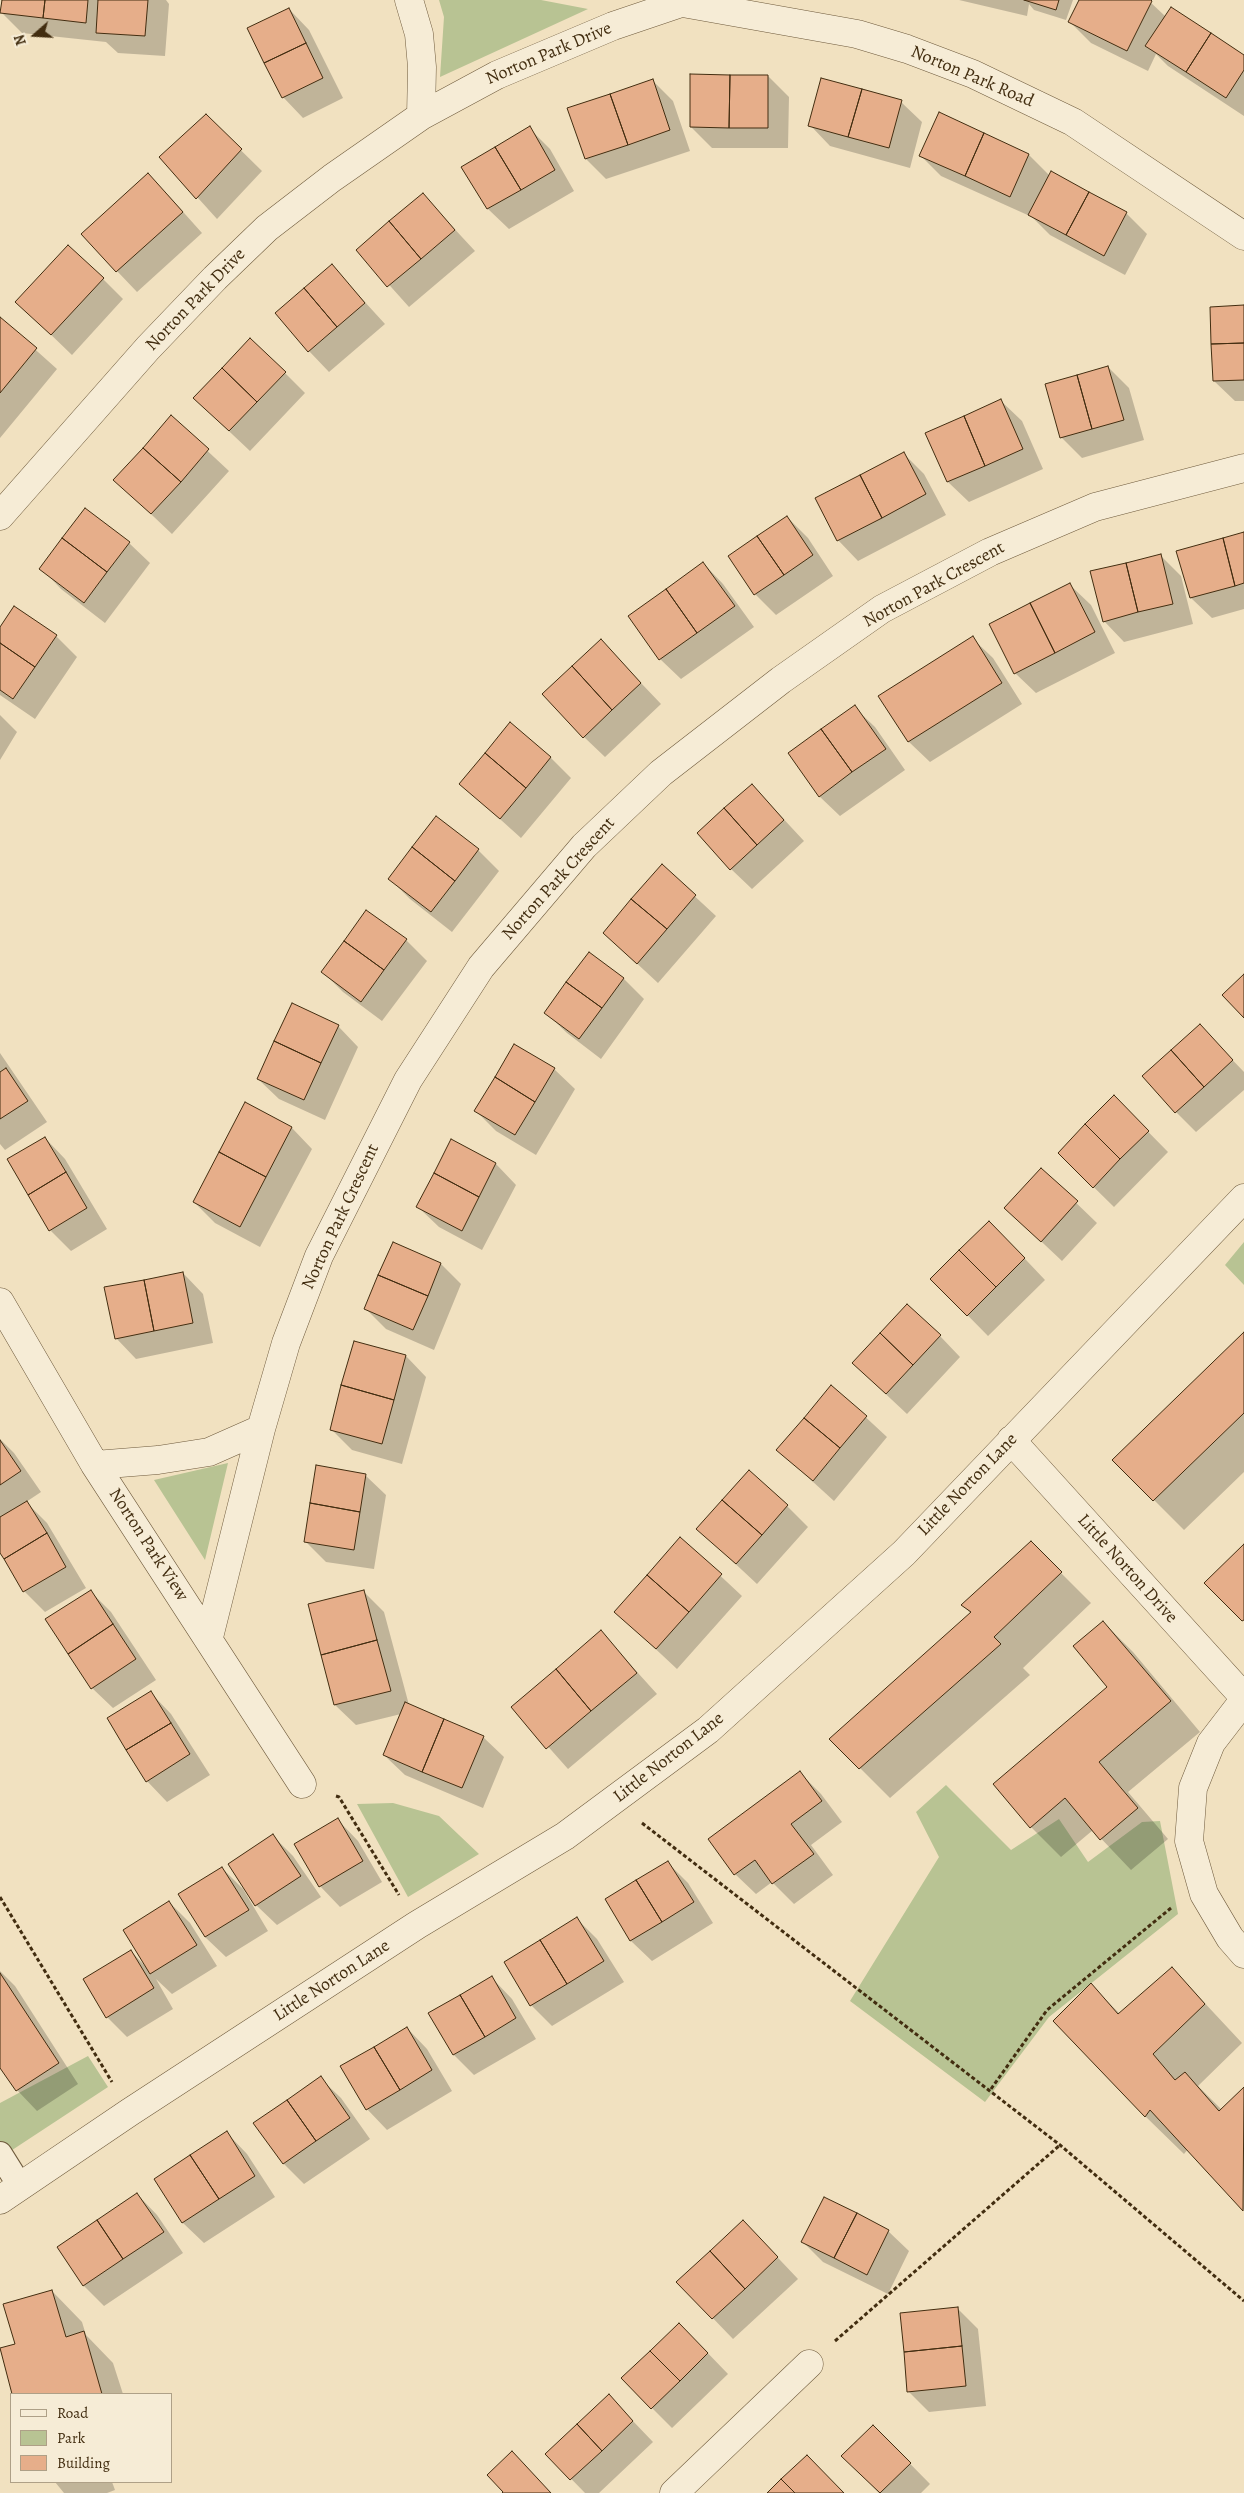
<!DOCTYPE html>
<html>
<head>
<meta charset="utf-8">
<style>
	body { margin:0 }
	#map { position:relative; width:1244px; height:2493px; overflow:hidden; background:#f1e1c0; font-family:Alegreya,serif }
	canvas { display:block }
	.legend { position:absolute; left:10px; top:2393px; width:162px; height:90px; box-sizing:border-box; background:#f6ecd6; border:1px solid #aea087; margin:0; padding:6px 9px; list-style:none; font-size:15px; color:#422d10 }
	.legend li { display:flex; align-items:center; gap:10px; height:25px }
	.legend b { width:25px; border:1px solid #aea087 }
	.north { position:absolute; left:10px; top:10px; width:50px; height:50px; -webkit-text-stroke:4px #f6ecd6; paint-order:stroke; rotate:251deg; font-size:14px; font-weight:700; line-height:20px; text-align:center; color:#422d10 }
	.north::after { content:''; display:block; margin:auto; width:18px; height:22px; background:#422d10; clip-path:polygon(50% 0,100% 100%,50% 72%,0 100%) }
</style>
</head>
<body>
<div id="map">
<canvas width="1244" height="2493"></canvas>
<ul class="legend">
<li><b style="height:6px;background:#f6ecd6"></b>Road</li>
<li><b style="height:14px;background:#b8c393"></b>Park</li>
<li><b style="height:14px;background:#e6ae8a"></b>Building</li>
</ul>
<div class="north">N</div>
</div>
<script>
const c = document.querySelector('canvas').getContext('2d');
c.lineJoin = 'round';
function fill(path, color) { c.fillStyle = color; c.fill(path, 'evenodd'); }
const toPath = rows => new Path2D(rows.map(r => 'M' + r).join(''));
function trace(path, color, width, dash) { c.strokeStyle = color; c.lineWidth = width; c.lineCap = dash ? 'butt' : 'round'; c.setLineDash(dash || []); c.stroke(path); }
function label(font, color, halo, rows, align = 'center') {
  c.font = font + ' Alegreya,serif'; c.lineWidth = 4; c.setLineDash([]); c.textBaseline = 'middle'; c.strokeStyle = halo; c.fillStyle = color; for (const [text, x, y, turn = 0] of rows) {
    c.save(); c.translate(x, y); c.rotate((+turn || 0) * Math.PI / 180); c.textAlign = isNaN(turn) ? turn : align; if (halo) c.strokeText(text, 0, 0); c.fillText(text, 0, 0); c.restore();
  }
}
const green = toPath([
	[439,0,541,0,588,9,440,77,444,17],
	[1244,1242,1244,1285,1225,1265],
	[228,1463,205,1560,154,1480],
	[946,1785,1011,1850,1059,1819,1088,1862,1142,1822,1160,1821,1178,1914,1049,2017,985,2102,850,2001,939,1857,916,1812],
	[393,1803,439,1816,479,1854,408,1897,357,1804],
	[88,2056,108,2087,0,2158,0,2103]
]);
const shadow = toPath([
	[3,0,166,0,169,4,165,56,118,53,106,42,22,33,2,13],
	[959,0,1073,0,1066,20,1034,10,1029,4,1027,16],
	[1081,0,1148,0,1166,17,1244,56,1244,116,1168,66,1156,54,1148,71,1091,43,1070,22],
	[289,9,309,30,343,98,303,118,283,97],
	[768,76,789,97,788,148,712,148,691,127],
	[653,81,673,101,690,151,606,179,586,159],
	[901,102,922,122,910,168,830,146,810,125],
	[206,116,262,171,217,219,161,157],
	[529,128,550,149,574,191,509,229,488,209,463,167],
	[920,155,1029,155,1050,176,1126,213,1147,234,1125,275,1050,235,1032,217,941,176],
	[168,195,202,233,137,292,117,271],
	[423,195,475,251,409,307,358,250],
	[332,266,385,324,329,372,309,351],
	[103,279,123,299,72,355,17,302],
	[1244,306,1244,401,1235,401,1214,381],
	[0,318,57,369,0,438],
	[1108,367,1129,388,1144,440,1082,458,1061,437],
	[285,373,305,393,250,451,215,418],
	[1001,401,1022,421,1043,469,969,502,948,482,927,434],
	[171,417,229,471,172,534,115,480],
	[904,454,924,474,946,515,858,561,838,540],
	[787,517,808,538,833,576,776,615,755,594],
	[1244,533,1244,609,1212,618,1191,598,1178,552],
	[129,543,150,563,105,623,61,589,41,568],
	[1160,555,1181,576,1193,624,1124,642,1104,621],
	[703,563,723,584,754,627,681,679,660,659],
	[1070,585,1091,605,1115,653,1036,693,1015,673],
	[0,629,56,636,77,657,35,719,0,695],
	[972,638,993,658,1022,704,930,762,909,742,880,696],
	[601,641,661,704,605,757,584,737],
	[854,707,875,727,905,770,840,816,819,796],
	[0,715,17,732,0,760],
	[550,757,571,778,521,838,461,784],
	[752,785,804,841,752,889,731,869],
	[437,817,478,850,499,871,452,932,410,899,389,878],
	[662,866,716,916,658,983,604,933],
	[367,912,406,940,427,961,382,1021,343,992,323,972],
	[590,953,624,979,644,999,601,1059,567,1033,546,1013],
	[338,1026,358,1047,325,1120,279,1099,258,1079],
	[1200,1026,1244,1072,1244,1090,1196,1132,1176,1112],
	[0,1053,47,1122,5,1150,0,1144],
	[554,1069,575,1089,536,1155,496,1131,476,1111],
	[1114,1097,1168,1152,1114,1207,1059,1153],
	[246,1104,292,1128,312,1149,260,1247,215,1223,194,1202],
	[45,1138,65,1159,107,1229,71,1251,50,1230],
	[452,1141,496,1164,516,1185,482,1250,439,1227,418,1207],
	[1042,1170,1097,1223,1062,1261,1027,1228],
	[393,1243,441,1264,461,1284,434,1350,386,1329,366,1309],
	[1010,1243,1045,1280,988,1336,932,1279],
	[183,1273,203,1294,213,1343,136,1359,116,1338],
	[1244,1334,1244,1472,1184,1530,1114,1460],
	[940,1336,960,1357,907,1414,875,1384],
	[355,1343,406,1356,426,1377,402,1464,352,1450,331,1429],
	[832,1386,887,1437,834,1501,778,1450],
	[0,1439,14,1453,41,1492,26,1502,47,1523,86,1588,45,1612,24,1591,0,1550],
	[365,1475,386,1495,374,1569,326,1562,305,1541],
	[787,1506,808,1527,757,1584,698,1529],
	[681,1539,742,1596,677,1669,616,1612],
	[1031,1543,1091,1603,1023,1668,1030,1675,890,1798,831,1739,971,1614,963,1605],
	[90,1591,111,1612,156,1680,113,1708,92,1688],
	[363,1591,384,1612,409,1705,483,1737,504,1757,483,1808,405,1775,384,1755,401,1714,356,1725,335,1705,309,1605],
	[1103,1622,1133,1652,1200,1732,1128,1792,1168,1839,1131,1870,1093,1830,1061,1857,1031,1827,1109,1687],
	[601,1632,657,1694,568,1769,513,1707],
	[151,1693,171,1714,210,1775,167,1802,147,1781],
	[800,1773,821,1794,842,1822,811,1845,833,1875,794,1904,772,1882,756,1894,735,1874],
	[338,1820,358,1841,382,1882,340,1907,320,1886],
	[272,1835,293,1856,321,1897,277,1925,256,1905],
	[667,1862,688,1883,713,1923,652,1961,631,1941,606,1900],
	[222,1868,243,1889,268,1931,226,1957,205,1937],
	[169,1902,190,1923,217,1966,172,1994,156,1979,173,2009,127,2037,107,2017,131,1951,145,1966],
	[577,1919,597,1939,624,1982,552,2026,531,2005,505,1963],
	[1172,1968,1242,2043,1198,2086,1222,2110,1244,2089,1244,2210,1188,2149,1184,2154,1145,2116,1091,1985,1120,2014],
	[0,1971,15,1986,78,2084,37,2111,17,2090,0,2065],
	[492,1978,512,1999,536,2039,474,2075,454,2055,430,2014],
	[407,2028,427,2049,452,2091,387,2130,367,2109],
	[320,2078,341,2098,370,2139,304,2184,284,2164,255,2124],
	[227,2133,247,2154,275,2197,204,2243,183,2223,156,2179],
	[137,2194,157,2215,183,2253,104,2306,84,2286,58,2247],
	[888,2231,909,2251,888,2294,823,2262,803,2242],
	[763,2242,798,2279,733,2339,678,2282],
	[52,2291,82,2322,86,2335,113,2363,123,2394,13,2394,0,2349,16,2345],
	[957,2308,978,2329,986,2406,929,2412,908,2391],
	[700,2345,728,2374,672,2428,652,2408],
	[609,2396,653,2442,599,2493,585,2493,547,2454],
	[873,2426,930,2484,921,2493,879,2493,843,2456],
	[55,2482,112,2482,115,2490,107,2493,64,2493]
]);
const building = toPath([
	[2,0,45,0,43,18,0,13,2,0],
	[45,0,88,0,86,23,43,18,45,0],
	[98,0,148,0,145,36,96,33,98,0],
	[1024,0,1059,0,1056,10,1024,0],
	[1079,0,1151,0,1152,1,1127,51,1068,22,1079,0],
	[1171,7,1211,33,1186,72,1145,46,1171,7],
	[289,8,306,43,264,63,247,28,289,8],
	[1211,33,1244,55,1244,70,1226,98,1186,72,1211,33],
	[306,43,323,78,282,98,264,63,306,43],
	[690,74,730,75,729,128,690,127,690,74],
	[730,75,768,75,768,128,729,128,730,75],
	[821,78,862,89,848,137,808,126,821,78],
	[653,79,670,130,628,145,610,94,653,79],
	[862,89,902,100,889,148,848,137,862,89],
	[610,94,628,145,585,159,567,108,610,94],
	[939,112,984,133,965,176,919,156,939,112],
	[206,114,242,149,196,199,159,157,206,114],
	[530,126,555,170,521,190,495,147,530,126],
	[984,133,1029,154,1010,197,965,176,984,133],
	[495,147,521,190,487,209,461,167,495,147],
	[1051,171,1089,192,1066,235,1028,215,1051,171],
	[148,173,183,212,116,272,81,234,148,173],
	[1089,192,1127,212,1104,256,1066,235,1089,192],
	[423,193,455,230,421,259,389,221,423,193],
	[389,221,421,259,387,287,356,250,389,221],
	[68,245,104,278,51,335,15,302,68,245],
	[332,264,365,303,337,327,304,288,332,264],
	[304,288,337,327,308,352,275,313,304,288],
	[1244,305,1244,343,1211,344,1210,307,1244,305],
	[0,317,37,348,0,393,0,317],
	[250,338,286,372,257,402,222,368,250,338],
	[1244,343,1244,380,1213,381,1211,344,1244,343],
	[1108,366,1124,420,1092,429,1077,375,1108,366],
	[222,368,257,402,229,431,193,398,222,368],
	[1077,375,1092,429,1060,438,1045,384,1077,375],
	[1001,399,1023,449,985,466,964,416,1001,399],
	[171,415,209,449,181,482,143,448,171,415],
	[964,416,985,466,947,482,925,433,964,416],
	[143,448,181,482,151,514,113,480,143,448],
	[904,452,926,494,882,518,860,475,904,452],
	[860,475,882,518,837,541,815,498,860,475],
	[85,508,130,542,107,572,62,538,85,508],
	[787,516,813,555,784,575,757,536,787,516],
	[1244,532,1244,583,1235,586,1223,538,1244,532],
	[757,536,784,575,754,595,728,556,757,536],
	[62,538,107,572,84,603,39,569,62,538],
	[1223,538,1235,586,1190,598,1176,551,1223,538],
	[1161,554,1173,604,1138,612,1126,563,1161,554],
	[703,562,735,606,697,633,666,589,703,562],
	[1126,563,1138,612,1103,622,1090,571,1126,563],
	[1070,583,1095,632,1055,653,1030,603,1070,583],
	[666,589,697,633,659,660,628,616,666,589],
	[1030,603,1055,653,1014,674,989,624,1030,603],
	[14,606,57,635,35,667,0,643,0,627,14,606],
	[973,636,1002,683,908,742,878,696,973,636],
	[601,639,641,683,612,710,572,666,601,639],
	[0,643,35,667,13,699,0,690,0,643],
	[572,666,612,710,583,738,542,694,572,666],
	[855,705,886,749,852,772,821,729,855,705],
	[510,722,551,757,526,788,485,753,510,722],
	[821,729,852,772,819,797,788,753,821,729],
	[485,753,526,788,500,819,459,784,485,753],
	[752,784,784,820,757,845,724,808,752,784],
	[724,808,757,845,730,870,697,833,724,808],
	[436,816,479,849,455,881,412,847,436,816],
	[412,847,455,881,431,912,388,879,412,847],
	[662,864,696,895,667,929,631,899,662,864],
	[631,899,667,929,637,964,603,933,631,899],
	[366,910,407,939,384,970,344,941,366,910],
	[344,941,384,970,361,1002,321,972,344,941],
	[589,952,624,978,602,1008,566,982,589,952],
	[1244,974,1244,1018,1222,995,1244,974],
	[566,982,602,1008,579,1039,544,1013,566,982],
	[292,1003,339,1025,321,1063,274,1041,292,1003],
	[1200,1024,1233,1060,1204,1087,1171,1050,1200,1024],
	[274,1041,321,1063,304,1100,257,1079,274,1041],
	[514,1044,555,1068,535,1102,495,1077,514,1044],
	[1171,1050,1204,1087,1175,1113,1142,1076,1171,1050],
	[6,1068,28,1101,0,1119,0,1072,6,1068],
	[495,1077,535,1102,515,1135,474,1111,495,1077],
	[1114,1095,1149,1131,1120,1159,1085,1124,1114,1095],
	[245,1102,292,1127,266,1177,219,1152,245,1102],
	[1085,1124,1120,1159,1093,1188,1058,1153,1085,1124],
	[45,1137,66,1172,28,1195,7,1159,45,1137],
	[451,1139,496,1163,479,1197,434,1173,451,1139],
	[219,1152,266,1177,240,1227,193,1202,219,1152],
	[1041,1168,1078,1201,1041,1242,1004,1208,1041,1168],
	[66,1172,87,1208,49,1231,28,1195,66,1172],
	[434,1173,479,1197,462,1231,416,1207,434,1173],
	[989,1221,1025,1258,996,1287,959,1250,989,1221],
	[393,1242,441,1263,428,1296,378,1275,393,1242],
	[959,1250,996,1287,967,1316,930,1279,959,1250],
	[183,1272,193,1323,154,1331,144,1280,183,1272],
	[378,1275,428,1296,413,1330,364,1309,378,1275],
	[144,1280,154,1331,115,1339,104,1287,144,1280],
	[907,1304,941,1335,913,1365,880,1333,907,1304],
	[1244,1332,1244,1413,1153,1501,1112,1460,1244,1332],
	[880,1333,913,1365,886,1394,852,1363,880,1333],
	[354,1341,406,1355,394,1400,341,1385,354,1341],
	[341,1385,394,1400,382,1444,330,1430,341,1385],
	[831,1385,867,1416,840,1448,804,1418,831,1385],
	[804,1418,840,1448,813,1481,776,1450,804,1418],
	[0,1440,21,1471,0,1485,0,1440],
	[316,1465,366,1474,360,1512,310,1503,316,1465],
	[749,1470,788,1505,762,1535,722,1500,749,1470],
	[722,1500,762,1535,736,1564,696,1529,722,1500],
	[27,1501,47,1533,4,1559,0,1553,0,1517,27,1501],
	[310,1503,360,1512,354,1550,304,1542,310,1503],
	[47,1533,66,1567,23,1592,4,1559,47,1533],
	[680,1537,722,1574,689,1612,647,1575,680,1537],
	[1031,1541,1062,1572,994,1637,1001,1644,859,1769,829,1739,971,1612,961,1605,1031,1541],
	[1244,1544,1244,1620,1242,1621,1204,1583,1244,1544],
	[647,1575,689,1612,656,1649,614,1612,647,1575],
	[91,1590,113,1624,68,1654,45,1619,91,1590],
	[364,1590,377,1640,321,1655,308,1604,364,1590],
	[1103,1621,1171,1701,1099,1762,1138,1808,1100,1840,1065,1798,1030,1828,993,1784,1107,1687,1073,1646,1103,1621],
	[113,1624,136,1659,91,1689,68,1654,113,1624],
	[601,1630,637,1673,591,1711,556,1669,601,1630],
	[377,1640,391,1691,334,1705,321,1655,377,1640],
	[556,1669,591,1711,546,1749,511,1707,556,1669],
	[151,1691,171,1723,126,1750,107,1718,151,1691],
	[405,1702,444,1719,422,1772,383,1755,405,1702],
	[444,1719,484,1736,462,1788,422,1772,444,1719],
	[171,1723,190,1754,146,1782,126,1750,171,1723],
	[800,1771,822,1801,791,1824,814,1854,772,1884,755,1860,734,1875,708,1839,800,1771],
	[338,1818,363,1861,319,1887,294,1844,338,1818],
	[273,1834,301,1876,255,1906,228,1864,273,1834],
	[668,1861,694,1902,662,1922,636,1880,668,1861],
	[222,1867,249,1910,205,1937,178,1894,222,1867],
	[636,1880,662,1922,630,1941,605,1899,636,1880],
	[169,1901,197,1945,150,1974,123,1930,169,1901],
	[577,1917,604,1961,567,1984,540,1940,577,1917],
	[540,1940,567,1984,530,2006,504,1962,540,1940],
	[131,1950,154,1988,106,2018,83,1979,131,1950],
	[1172,1967,1205,2004,1153,2054,1175,2080,1185,2072,1219,2111,1244,2087,1243,2211,1150,2110,1145,2117,1053,2021,1091,1983,1118,2014,1172,1967],
	[0,1973,59,2063,16,2091,0,2068,0,1973],
	[492,1976,516,2018,485,2037,460,1995,492,1976],
	[460,1995,485,2037,453,2055,428,2013,460,1995],
	[407,2027,432,2070,400,2090,374,2047,407,2027],
	[374,2047,400,2090,366,2110,340,2066,374,2047],
	[321,2076,350,2118,316,2141,287,2100,321,2076],
	[287,2100,316,2141,283,2164,253,2123,287,2100],
	[227,2131,255,2176,219,2199,190,2155,227,2131],
	[190,2155,219,2199,182,2223,154,2179,190,2155],
	[137,2193,164,2232,123,2259,97,2220,137,2193],
	[824,2197,857,2213,834,2258,801,2242,824,2197],
	[857,2213,889,2230,867,2275,834,2258,857,2213],
	[97,2220,123,2259,83,2286,57,2247,97,2220],
	[743,2220,778,2257,745,2289,710,2251,743,2220],
	[710,2251,745,2289,712,2319,676,2282,710,2251],
	[52,2290,66,2337,84,2331,102,2394,12,2394,0,2348,15,2344,3,2304,52,2290],
	[958,2307,962,2346,904,2352,900,2313,958,2307],
	[679,2323,708,2353,680,2381,650,2351,679,2323],
	[962,2346,966,2386,907,2392,904,2352,962,2346],
	[650,2351,680,2381,651,2409,621,2378,650,2351],
	[609,2394,633,2421,602,2451,577,2424,609,2394],
	[577,2424,602,2451,570,2480,545,2454,577,2424],
	[873,2425,911,2463,880,2493,841,2456,873,2425],
	[512,2451,551,2493,502,2493,503,2492,487,2475,512,2451],
	[807,2455,844,2493,795,2493,781,2479,807,2455],
	[781,2479,795,2493,767,2493,781,2479]
]);
const path = toPath([
	[336,1796,339,1797,399,1895],
	[642,1823,1060,2145,1244,2301],
	[0,1897,112,2082],
	[991,2089,1047,2010,1171,1908],
	[835,2341,1060,2145]
]);
const lane = toPath([
	[0,2154,20,2186]
]);
const street = toPath([
	[409,0,419,34,422,67,421,116],
	[666,0,857,34,907,49,973,74,1073,122,1244,236],
	[0,516,148,348,215,278,267,228,332,178,421,116,497,75,613,26,681,3],
	[0,1302,95,1465,302,1784],
	[1011,1440,1244,1697],
	[95,1465,158,1460,209,1452,261,1429],
	[209,1637,261,1429,286,1343,319,1256,408,1080,481,967,584,846,661,773,781,680,882,609,990,552,1095,507,1244,468],
	[1244,1700,1211,1743,1193,1788,1189,1841,1204,1894,1230,1938,1244,1954],
	[0,2200,130,2112,417,1925,565,1836,708,1730,904,1553,1244,1198],
	[674,2493,809,2364]
]);
const streetNames = [
	["Norton Park Drive",549,54,-23],
	["Norton Park Road",972,77,23],
	["Norton Park Drive",196,300,-46],
	["Norton Park Crescent",934,585,-29],
	["Norton Park Crescent",559,879,-48],
	["Norton Park Crescent",341,1217,-65],
	["Little Norton Lane",968,1485,-46],
	["Norton Park View",148,1545,57],
	["Little Norton Drive",1127,1569,48],
	["Little Norton Lane",669,1758,-38],
	["Little Norton Lane",332,1981,-33]
];
fill(green, '#b8c393');
fill(shadow, '#0003');
fill(building, '#e6ae8a');
trace(building, '#422d10', 1);
trace(lane, '#6e5a3c', 26);
trace(street, '#6e5a3c', 29);
trace(path, '#422d10', 3, [4, 2.5]);
trace(lane, '#f6ecd6', 24);
trace(street, '#f6ecd6', 28);
label('18px', '#422d10', '#f6ecd6', streetNames);
</script>
</body>
</html>
